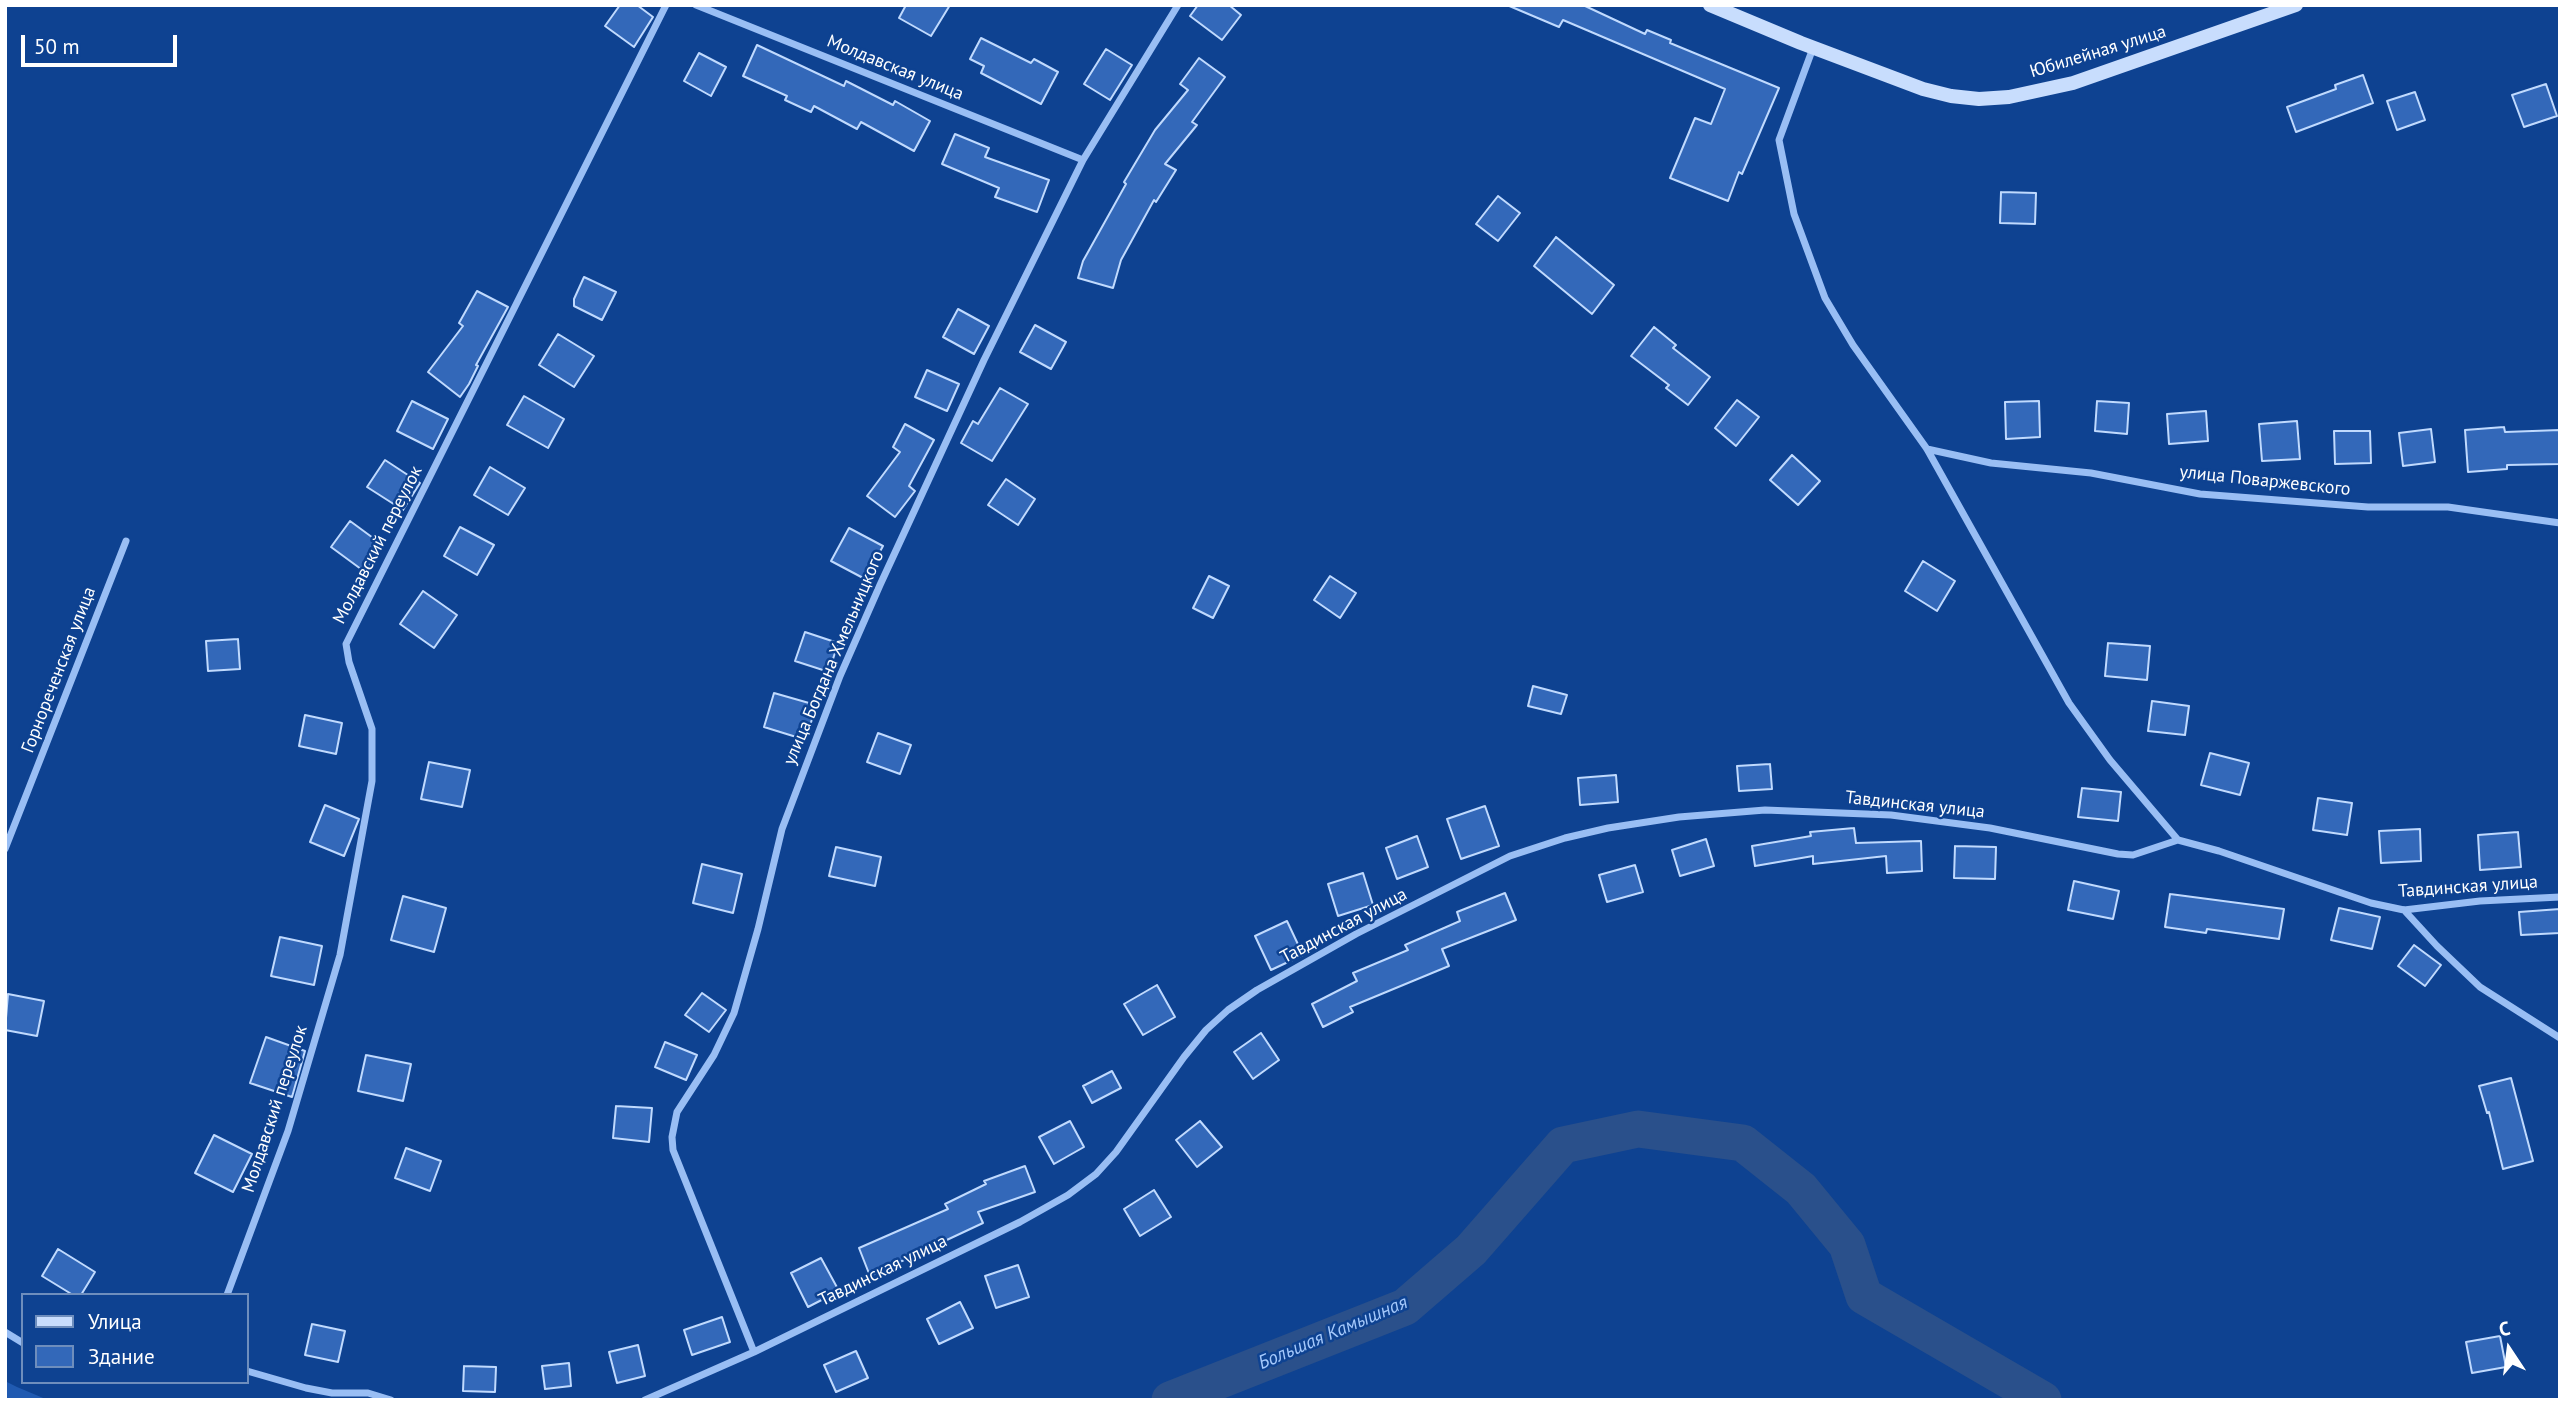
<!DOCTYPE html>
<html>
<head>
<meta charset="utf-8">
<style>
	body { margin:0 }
	#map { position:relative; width:2565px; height:1405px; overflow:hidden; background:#0e4291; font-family:"PT Sans",sans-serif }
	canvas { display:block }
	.frame { position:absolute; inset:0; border:7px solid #fff; pointer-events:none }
	.legend { position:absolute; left:21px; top:1293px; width:228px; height:91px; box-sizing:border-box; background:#0e4291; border:2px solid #6e8ebd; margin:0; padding:9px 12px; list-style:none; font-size:21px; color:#fff }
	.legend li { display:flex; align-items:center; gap:14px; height:35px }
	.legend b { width:35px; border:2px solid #6e8ebd }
	.north { position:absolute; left:2474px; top:1314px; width:70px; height:70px; -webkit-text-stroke:5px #0e4291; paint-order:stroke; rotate:347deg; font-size:19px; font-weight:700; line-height:28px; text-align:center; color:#fff }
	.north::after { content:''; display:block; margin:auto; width:24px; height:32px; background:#fff; clip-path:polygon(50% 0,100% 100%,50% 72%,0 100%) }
	.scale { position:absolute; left:21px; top:35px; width:156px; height:32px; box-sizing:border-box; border:4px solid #fff; border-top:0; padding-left:9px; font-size:21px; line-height:24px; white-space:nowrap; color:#fff; -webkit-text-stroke:5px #0e4291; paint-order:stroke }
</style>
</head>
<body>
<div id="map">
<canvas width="2565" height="1405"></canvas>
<div class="frame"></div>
<ul class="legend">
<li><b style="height:9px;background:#c8ddfd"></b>Улица</li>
<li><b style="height:19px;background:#3368b9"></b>Здание</li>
</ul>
<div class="north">С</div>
<div class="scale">50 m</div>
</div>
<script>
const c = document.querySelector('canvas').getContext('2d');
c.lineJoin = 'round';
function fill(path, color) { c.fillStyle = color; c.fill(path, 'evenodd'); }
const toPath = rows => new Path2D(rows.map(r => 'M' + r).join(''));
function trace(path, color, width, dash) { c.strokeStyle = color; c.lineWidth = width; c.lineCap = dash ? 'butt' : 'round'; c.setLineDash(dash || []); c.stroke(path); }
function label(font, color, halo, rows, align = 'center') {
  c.font = font + ' "PT Sans",sans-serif'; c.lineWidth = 5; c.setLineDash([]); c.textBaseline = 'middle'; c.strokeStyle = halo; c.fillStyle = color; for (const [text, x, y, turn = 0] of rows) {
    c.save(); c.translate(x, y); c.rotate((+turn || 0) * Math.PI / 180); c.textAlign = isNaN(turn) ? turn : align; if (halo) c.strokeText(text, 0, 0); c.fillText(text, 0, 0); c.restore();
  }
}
const green = toPath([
	[5,1381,17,1387,48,1400,5,1400]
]);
const river = toPath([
	[1170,1400,1405,1307,1471,1250,1563,1145,1638,1129,1743,1143,1801,1189,1847,1245,1864,1296,2043,1400]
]);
const building = toPath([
	[620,5,637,5,653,17,634,47,605,26,620,5],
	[906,5,950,5,931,36,899,18,906,5],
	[1198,5,1229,5,1241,15,1222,40,1190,16,1198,5],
	[1507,5,1583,5,1645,34,1647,30,1671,40,1670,43,1779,88,1742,174,1739,172,1728,201,1670,178,1695,118,1711,124,1725,89,1563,20,1559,27,1507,5],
	[981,38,1031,63,1034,59,1058,72,1041,104,981,73,984,66,970,59,981,38],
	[757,45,844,86,846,81,893,105,895,101,930,121,914,151,861,122,857,129,814,106,811,112,785,100,787,96,743,76,757,45],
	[1106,49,1132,65,1110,100,1084,84,1106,49],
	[699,53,726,67,711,96,684,81,699,53],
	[1199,58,1225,77,1192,122,1197,125,1165,164,1176,170,1156,202,1154,200,1121,260,1113,288,1078,278,1083,261,1126,184,1124,182,1155,130,1188,90,1180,84,1199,58],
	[2363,75,2373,103,2296,132,2287,107,2336,89,2335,85,2363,75],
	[2546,84,2557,116,2524,127,2512,95,2546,84],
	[2415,92,2425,120,2397,130,2387,101,2415,92],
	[955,134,989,148,985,157,1049,180,1037,212,995,197,999,188,942,164,955,134],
	[2001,192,2036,193,2035,224,2000,223,2001,192],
	[1498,196,1520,213,1498,241,1476,224,1498,196],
	[1556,237,1614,285,1592,314,1534,266,1556,237],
	[584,277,616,292,602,320,574,306,574,299,584,277],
	[477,291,508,307,476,365,478,366,469,384,460,397,428,372,463,326,459,323,477,291],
	[958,309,989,326,974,354,943,337,958,309],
	[1035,325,1066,342,1051,369,1020,352,1035,325],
	[1654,327,1676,345,1673,348,1710,377,1688,405,1666,388,1669,385,1631,356,1654,327],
	[558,334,594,356,574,387,539,365,558,334],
	[927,370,959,384,947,411,915,397,927,370],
	[1000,388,1028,404,992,461,961,443,973,421,978,424,1000,388],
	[524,396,564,419,548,448,507,425,524,396],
	[1737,400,1759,417,1736,446,1715,428,1737,400],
	[412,401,448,419,433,449,397,431,412,401],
	[2039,401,2040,437,2006,439,2005,402,2039,401],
	[2097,401,2129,403,2127,434,2095,431,2097,401],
	[2206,411,2208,441,2169,444,2167,414,2206,411],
	[2297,421,2300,459,2262,461,2259,424,2297,421],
	[905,424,934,440,909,486,915,491,895,517,867,496,900,452,893,447,905,424],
	[2504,427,2505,432,2560,430,2560,464,2507,465,2507,469,2468,472,2465,430,2504,427],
	[2431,429,2435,462,2403,466,2399,433,2431,429],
	[2334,431,2370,431,2371,463,2335,464,2334,431],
	[1792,455,1820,481,1798,505,1770,480,1792,455],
	[385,460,420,483,403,510,367,487,385,460],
	[490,467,525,488,508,515,474,495,490,467],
	[1006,479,1035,499,1018,525,988,505,1006,479],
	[350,521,384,546,365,572,331,547,350,521],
	[460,527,494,545,477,575,444,556,460,527],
	[849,528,883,546,865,579,831,561,849,528],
	[1923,561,1955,581,1937,611,1905,591,1923,561],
	[1209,576,1229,586,1213,618,1193,608,1209,576],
	[1330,576,1356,593,1340,618,1314,600,1330,576],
	[423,591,457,615,434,648,400,624,423,591],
	[805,632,838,643,829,672,795,661,805,632],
	[238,639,240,669,208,671,206,641,238,639],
	[2108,643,2150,646,2147,680,2105,676,2108,643],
	[1533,686,1567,695,1561,714,1528,706,1533,686],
	[774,693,816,705,806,740,764,727,774,693],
	[2152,701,2189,706,2185,735,2148,731,2152,701],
	[305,715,342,723,336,754,299,746,305,715],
	[878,733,911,745,900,774,867,762,878,733],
	[2210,753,2249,763,2240,795,2201,785,2210,753],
	[429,762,470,770,462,807,421,799,429,762],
	[1770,764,1772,789,1739,791,1737,766,1770,764],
	[1616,775,1618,802,1580,805,1578,778,1616,775],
	[2082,788,2121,792,2118,821,2078,817,2082,788],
	[2318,798,2352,803,2347,835,2313,830,2318,798],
	[325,805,359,819,344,856,310,842,325,805],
	[1485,806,1499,846,1461,859,1447,819,1485,806],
	[1854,828,1856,843,1921,841,1922,871,1887,873,1886,856,1813,864,1813,856,1755,866,1752,846,1811,836,1810,832,1854,828],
	[2420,829,2421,861,2381,863,2379,831,2420,829],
	[2518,832,2521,867,2480,870,2478,835,2518,832],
	[1417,836,1428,867,1397,879,1386,848,1417,836],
	[1706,839,1714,866,1680,876,1672,850,1706,839],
	[1955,846,1996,847,1995,879,1954,878,1955,846],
	[836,847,881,857,875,886,829,876,836,847],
	[702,864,742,874,733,913,693,903,702,864],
	[1635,865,1643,892,1607,902,1599,875,1635,865],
	[1363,873,1373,905,1338,916,1328,884,1363,873],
	[2074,881,2119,891,2113,919,2068,910,2074,881],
	[1505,893,1516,920,1442,949,1449,966,1350,1007,1353,1012,1323,1027,1312,1004,1357,981,1353,973,1408,950,1405,945,1460,921,1457,912,1505,893],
	[2170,894,2284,909,2279,939,2207,929,2206,933,2165,927,2170,894],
	[403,896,446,908,434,952,391,940,403,896],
	[2339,908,2380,917,2372,949,2331,940,2339,908],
	[2560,909,2560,933,2521,935,2519,912,2560,909],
	[1287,921,1303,955,1271,970,1255,936,1287,921],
	[280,937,322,946,314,985,271,976,280,937],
	[2414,945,2441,965,2425,986,2398,966,2414,945],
	[1157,985,1175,1017,1143,1035,1124,1004,1157,985],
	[702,993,726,1010,709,1032,685,1015,702,993],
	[8,994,44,1001,37,1036,5,1030,8,994],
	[1261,1033,1279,1060,1253,1079,1234,1052,1261,1033],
	[266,1037,305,1051,292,1097,250,1083,266,1037],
	[665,1042,697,1055,686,1080,655,1067,665,1042],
	[366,1055,411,1064,403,1101,358,1091,366,1055],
	[1112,1071,1121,1088,1092,1103,1083,1086,1112,1071],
	[2511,1078,2533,1161,2503,1169,2489,1112,2487,1113,2479,1086,2511,1078],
	[616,1106,652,1108,649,1142,613,1138,616,1106],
	[1070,1121,1084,1147,1054,1164,1039,1137,1070,1121],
	[1200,1121,1222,1147,1197,1167,1176,1140,1200,1121],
	[214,1135,252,1154,233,1192,195,1173,214,1135],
	[406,1148,441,1161,430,1191,395,1178,406,1148],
	[1025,1166,1035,1192,978,1212,983,1223,870,1276,859,1248,948,1209,945,1204,986,1184,984,1181,1025,1166],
	[1154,1190,1171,1217,1140,1236,1124,1209,1154,1190],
	[58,1249,95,1272,81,1295,73,1295,42,1276,58,1249],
	[821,1258,839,1291,808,1307,791,1273,821,1258],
	[1018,1265,1029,1297,996,1308,985,1276,1018,1265],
	[960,1302,973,1328,939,1344,927,1319,960,1302],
	[722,1317,730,1342,692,1355,684,1330,722,1317],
	[312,1324,345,1331,338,1362,305,1355,312,1324],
	[2500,1336,2506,1367,2472,1373,2466,1342,2500,1336],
	[638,1345,645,1376,617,1383,609,1352,638,1345],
	[856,1351,868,1378,836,1392,824,1365,856,1351],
	[569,1363,571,1386,545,1389,542,1366,569,1363],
	[464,1366,496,1367,495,1392,463,1391,464,1366]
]);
const street = toPath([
	[696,5,1083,160],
	[1813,48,1779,140,1794,214,1825,298,1853,345,1927,449,2069,703,2110,760,2178,840],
	[1927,449,1991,463,2091,473,2200,494,2368,507,2448,507,2560,523],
	[5,849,126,541],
	[2404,910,2437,946,2480,987,2560,1038],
	[227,1295,288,1131,340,955,372,781,372,729,349,662,346,644,666,5],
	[5,1332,23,1343],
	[754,1352,673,1150,672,1137,677,1112,714,1055,734,1013,758,929,782,829,840,676,880,585,984,360,1083,160,1178,5],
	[247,1371,306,1388,332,1393,368,1393,391,1400],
	[645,1400,754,1352,1020,1222,1068,1195,1096,1174,1116,1152,1184,1057,1206,1030,1228,1010,1257,990,1356,934,1510,856,1565,838,1608,828,1679,817,1765,810,1891,815,1990,828,2118,854,2133,855,2178,840,2219,851,2371,903,2404,910,2480,901,2560,897]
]);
const secondary = toPath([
	[1710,5,1801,43,1923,89,1951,96,1979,99,2009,97,2073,83,2296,5]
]);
const streetNames = [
	["Юбилейная улица",2098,52,-17],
	["Молдавская улица",895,68,22],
	["улица Поваржевского",2265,481,6],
	["Молдавский переулок",378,545,-63],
	["улица Богдана Хмельницкого",834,658,-67],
	["Горнореченская улица",59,670,-69],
	["Тавдинская улица",1915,805,6],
	["Тавдинская улица",2468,887,-4],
	["Тавдинская улица",1344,926,-28],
	["Молдавский переулок",275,1109,-72],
	["Тавдинская улица",883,1271,-26]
];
const waterNames = [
	["Большая Камышная",1333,1333,-23]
];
fill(green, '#205ab1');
trace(river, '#2a508b', 37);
fill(building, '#3368b9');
trace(building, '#c0dafe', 2);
trace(street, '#99bef4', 7);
trace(secondary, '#c8ddfd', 14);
label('18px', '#fff', '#0e4291', streetNames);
label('italic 19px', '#a4c8fb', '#0e4291', waterNames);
</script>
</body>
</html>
